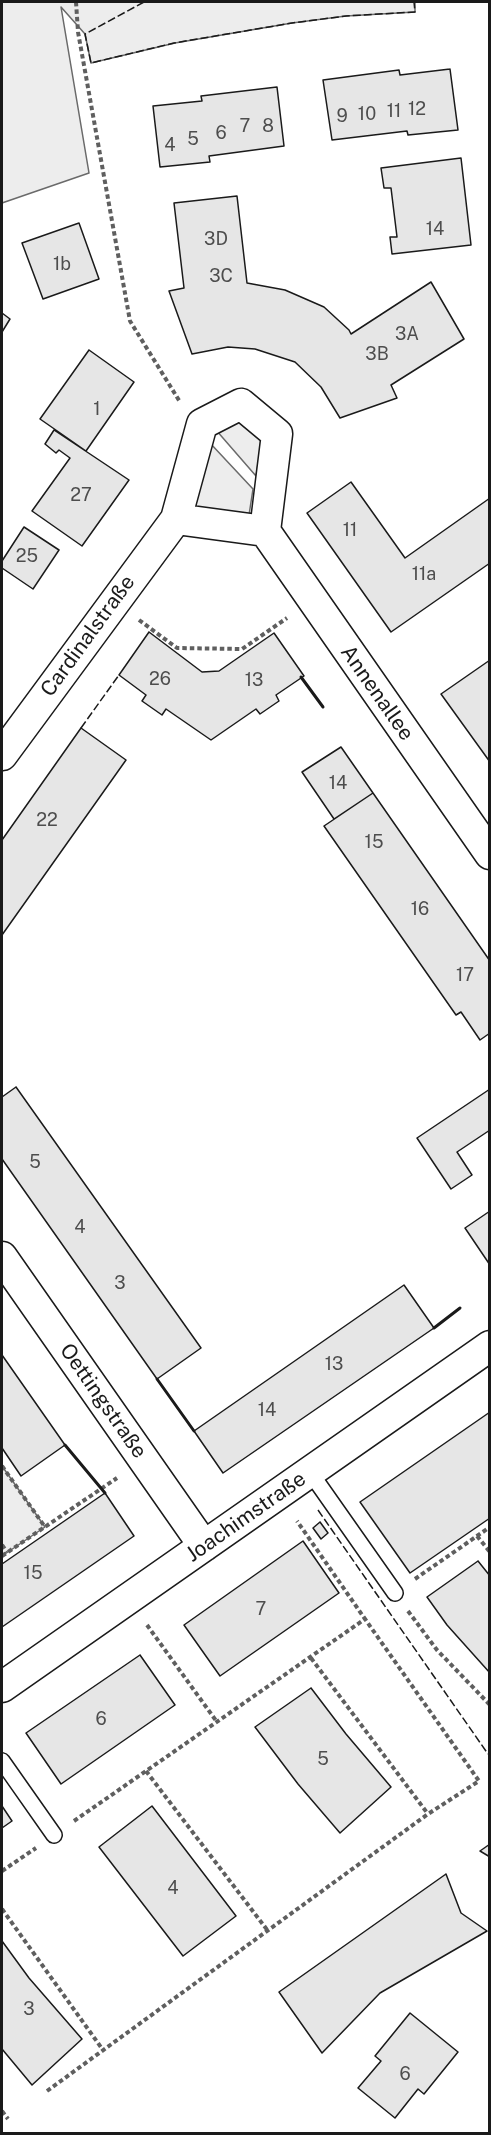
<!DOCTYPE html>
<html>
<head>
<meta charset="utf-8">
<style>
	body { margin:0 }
	#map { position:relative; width:491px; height:2135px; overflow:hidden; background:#fff; font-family:"Public Sans",sans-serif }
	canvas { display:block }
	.frame { position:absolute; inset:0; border:3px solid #1a1a1a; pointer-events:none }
</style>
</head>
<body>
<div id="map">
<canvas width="491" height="2135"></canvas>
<div class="frame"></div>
</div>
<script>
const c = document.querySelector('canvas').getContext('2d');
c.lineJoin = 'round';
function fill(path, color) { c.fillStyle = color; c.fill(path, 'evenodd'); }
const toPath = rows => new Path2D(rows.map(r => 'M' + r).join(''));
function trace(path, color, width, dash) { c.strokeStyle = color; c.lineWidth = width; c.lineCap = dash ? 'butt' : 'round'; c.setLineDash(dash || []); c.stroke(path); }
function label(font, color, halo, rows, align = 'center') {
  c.font = font + ' "Public Sans",sans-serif'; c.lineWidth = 4.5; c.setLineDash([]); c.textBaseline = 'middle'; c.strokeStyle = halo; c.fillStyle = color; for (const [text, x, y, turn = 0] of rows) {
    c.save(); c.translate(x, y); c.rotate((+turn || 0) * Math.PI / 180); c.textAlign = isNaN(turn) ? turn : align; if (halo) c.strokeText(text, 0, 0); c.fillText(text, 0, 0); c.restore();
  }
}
const built = toPath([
	[2,2,436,2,415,2,415,12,346,16,292,23,175,43,91,63,85,34,61,7,89,173,2,203,2,2],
	[238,420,262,441,256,476,216,430,238,420],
	[210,443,253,489,249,515,195,509,195,503,210,443],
	[2,1466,45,1527,2,1556,2,1466]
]);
const building = toPath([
	[450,69,458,130,408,135,407,131,332,140,323,80,399,70,400,75,450,69],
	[277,87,284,146,209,156,210,162,160,167,153,106,202,101,201,96,277,87],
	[461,158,471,245,392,254,390,237,397,237,391,188,384,188,381,168,461,158],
	[237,196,247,283,285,290,324,307,349,330,351,334,431,282,464,339,391,385,397,398,340,418,321,387,295,362,255,349,228,347,192,354,169,291,184,288,174,203,237,196],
	[79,223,99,279,43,299,22,243,79,223],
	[2,313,10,319,2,332,2,313],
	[89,350,134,382,86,451,40,419,89,350],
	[54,430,129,480,82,546,32,511,70,458,59,450,56,453,45,444,54,430],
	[351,482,405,558,490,498,490,563,391,632,307,513,351,482],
	[24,527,59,550,33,589,2,568,2,561,24,527],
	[149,632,202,672,219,671,274,633,304,676,276,695,279,701,260,714,256,709,211,740,166,709,162,715,142,701,146,695,119,675,149,632],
	[490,660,490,762,441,694,490,660],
	[81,728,126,760,2,935,2,840,81,728],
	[341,747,373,793,334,819,302,772,341,747],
	[373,793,490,961,490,1033,480,1040,461,1012,456,1015,324,826,373,793],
	[16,1087,201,1348,157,1379,2,1159,2,1097,16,1087],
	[490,1089,490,1130,457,1152,472,1175,451,1189,417,1138,490,1089],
	[490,1211,490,1265,465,1228,490,1211],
	[404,1285,434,1328,223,1473,194,1431,404,1285],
	[2,1355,65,1445,21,1476,2,1448,2,1355],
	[490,1412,490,1518,410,1573,360,1502,490,1412],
	[105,1493,134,1536,2,1627,2,1564,105,1493],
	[320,1522,328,1533,321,1539,313,1528,320,1522],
	[303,1541,339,1593,220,1676,184,1625,303,1541],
	[478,1561,490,1576,490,1673,447,1625,427,1597,478,1561],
	[140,1655,175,1705,61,1784,26,1733,140,1655],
	[311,1688,346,1734,391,1787,340,1833,298,1784,255,1727,311,1688],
	[2,1806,12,1821,2,1828,2,1806],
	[152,1806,236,1916,183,1956,99,1847,152,1806],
	[490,1844,490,1857,480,1851,490,1844],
	[446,1874,461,1913,487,1931,380,1993,322,2053,279,1992,446,1874],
	[2,1941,29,1978,82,2039,32,2085,2,2049,2,1941],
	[410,2013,458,2052,424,2094,418,2089,395,2118,358,2088,381,2061,375,2056,410,2013]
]);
const path = toPath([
	[76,2,78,32,130,321,180,402],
	[139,620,177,648,242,649,287,618],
	[2,1466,45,1527],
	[477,1536,490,1552],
	[2,1545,7,1552],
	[2,1556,117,1478],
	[415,1579,490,1527],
	[408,1611,437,1650,490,1705],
	[147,1625,217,1722],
	[311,1658,428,1814],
	[146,1771,268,1931],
	[74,1821,365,1619,297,1521],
	[2,1871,36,1848],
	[2,1909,103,2050],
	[47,2091,428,1814,479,1781,365,1619],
	[2,2111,8,2119]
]);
const service = toPath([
	[310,1472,395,1593],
	[2,1761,54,1835]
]);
const minor = toPath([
	[176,519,265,531],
	[265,531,490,854],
	[2,755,176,519,202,424,241,404,277,434,265,531],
	[2,1257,204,1546],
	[2,1687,490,1346]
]);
const fence = toPath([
	[144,2,85,34,91,63,174,43,292,23,346,16,415,12,414,2,436,2],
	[81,728,119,675],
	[318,1510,488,1754]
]);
const wall = toPath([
	[301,677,323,707],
	[434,1328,460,1308],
	[157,1379,194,1431],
	[65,1445,105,1493]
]);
const numberNames = [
	["12",417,109],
	["11",394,111],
	["10",367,114],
	["9",342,116],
	["7",245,126],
	["8",268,126],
	["6",221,133],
	["5",193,139],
	["4",170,145],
	["14",435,229],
	["3D",216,239],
	["1b",62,264],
	["3C",221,276],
	["3A",407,334],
	["3B",377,354],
	["1",97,409],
	["27",81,495],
	["11",350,530],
	["25",27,556],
	["11a",424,574],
	["26",160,679],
	["13",254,680],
	["14",338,783],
	["22",47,820],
	["15",374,842],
	["16",420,909],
	["17",465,975],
	["5",35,1162],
	["4",80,1227],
	["3",120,1283],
	["13",334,1364],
	["14",267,1410],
	["15",33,1573],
	["7",261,1609],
	["6",101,1719],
	["5",323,1759],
	["4",173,1888],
	["3",29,2009],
	["6",405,2074]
];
const streetNames = [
	["Cardinalstraße",88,636,-54],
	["Annenallee",377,693,55],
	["Oettingstraße",103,1401,55],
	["Joachimstraße",246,1517,-35]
];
fill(built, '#ededed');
trace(built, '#6a6a6a', 1.5);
fill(building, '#e6e6e6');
trace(building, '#1a1a1a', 1.5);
trace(service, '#1a1a1a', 18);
trace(minor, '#1a1a1a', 33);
trace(path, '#5f5f5f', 4, [4.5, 3]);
trace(service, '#fff', 15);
trace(minor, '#fff', 30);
trace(fence, '#1a1a1a', 1.5, [8, 3]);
trace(wall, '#1a1a1a', 3);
label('18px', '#4d4d4d', null, numberNames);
label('21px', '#1a1a1a', '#fff', streetNames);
</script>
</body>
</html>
